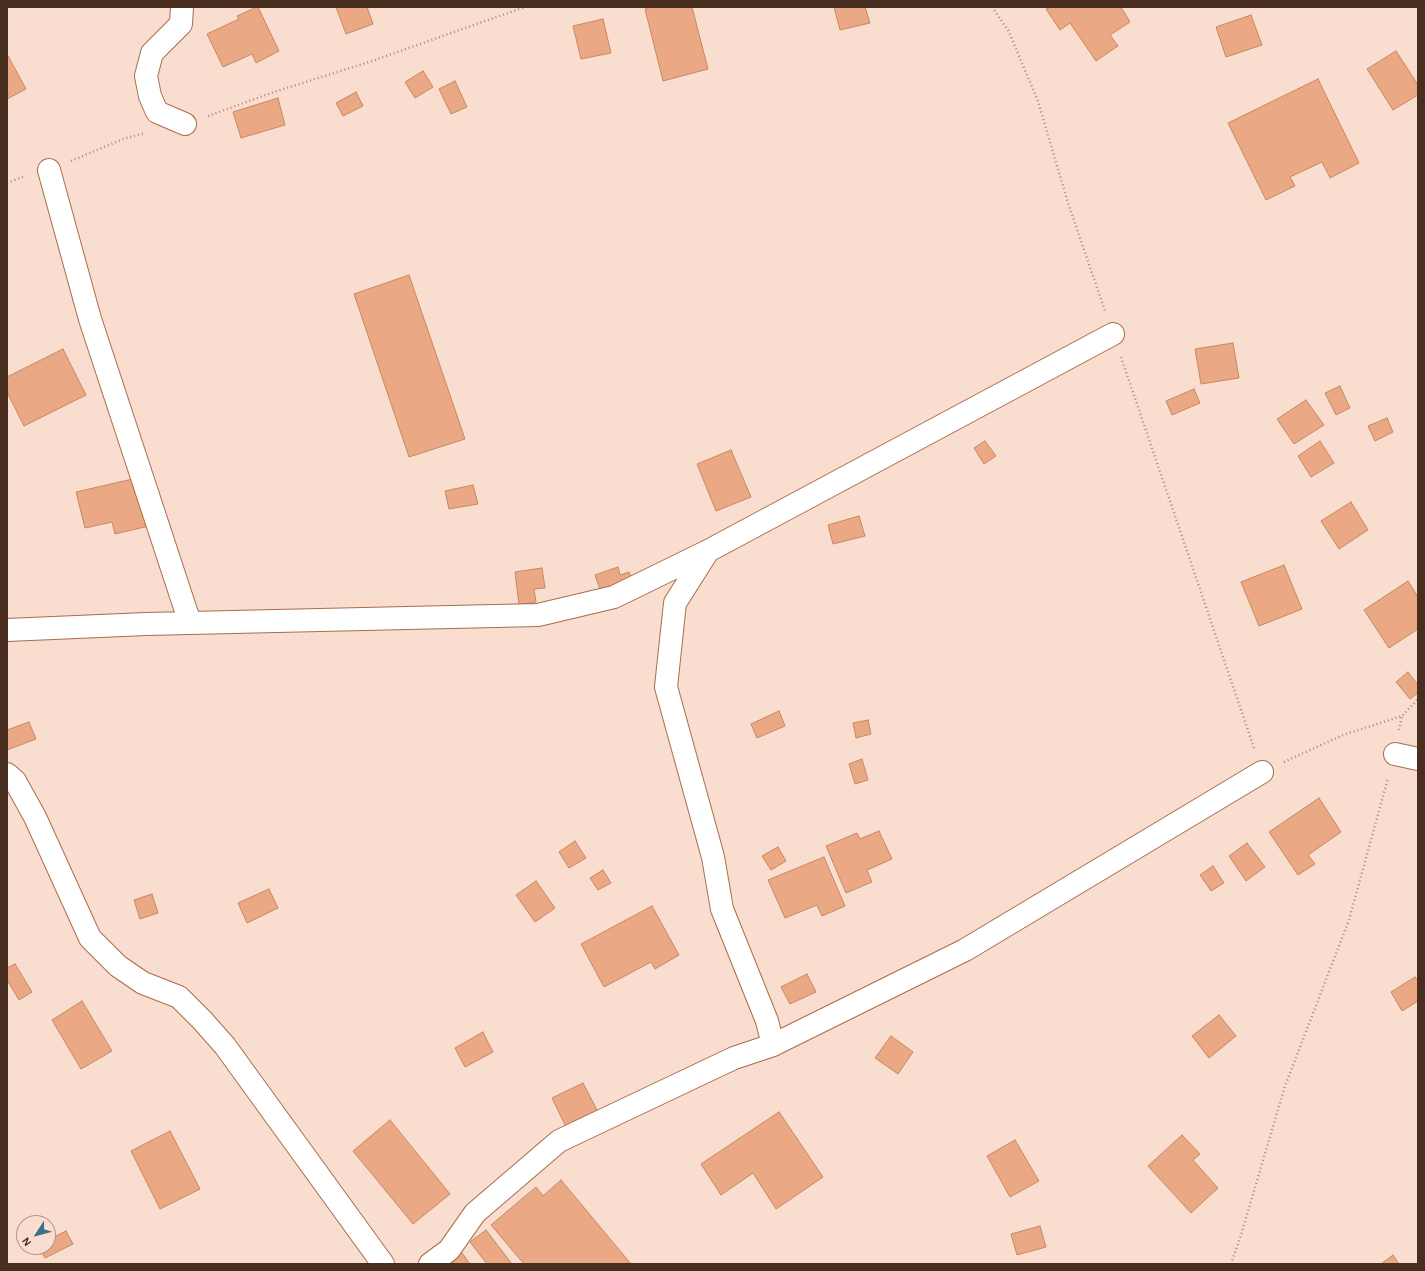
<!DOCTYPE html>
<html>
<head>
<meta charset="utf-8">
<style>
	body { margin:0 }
	#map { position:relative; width:1425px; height:1271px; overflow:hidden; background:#f9ddce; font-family:"Alegreya Sans",sans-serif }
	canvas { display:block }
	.frame { position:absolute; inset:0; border:8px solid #482e1f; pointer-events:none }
	.north { position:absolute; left:16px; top:1215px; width:40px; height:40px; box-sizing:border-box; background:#f9ddce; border:1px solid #b29788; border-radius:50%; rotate:234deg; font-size:11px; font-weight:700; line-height:16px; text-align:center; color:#482e1f }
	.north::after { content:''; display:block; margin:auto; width:14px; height:18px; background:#39718b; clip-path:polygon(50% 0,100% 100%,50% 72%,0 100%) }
</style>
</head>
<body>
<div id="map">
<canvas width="1425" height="1271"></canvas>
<div class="frame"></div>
<div class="north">N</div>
</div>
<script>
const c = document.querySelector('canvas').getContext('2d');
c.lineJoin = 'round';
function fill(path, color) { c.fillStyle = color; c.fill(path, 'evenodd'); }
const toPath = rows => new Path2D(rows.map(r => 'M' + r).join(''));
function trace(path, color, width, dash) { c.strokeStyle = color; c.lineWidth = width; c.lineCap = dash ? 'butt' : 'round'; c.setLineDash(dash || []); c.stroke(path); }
const building = toPath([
	[257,7,258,7,279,51,256,63,252,54,223,67,207,34,239,19,237,16,257,7],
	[336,7,367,7,373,24,346,34,336,7],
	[651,7,692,7,708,69,663,81,645,9,651,7],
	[834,7,865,7,870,23,840,30,834,7],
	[1050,7,1121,7,1130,22,1110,35,1118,46,1096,61,1070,23,1060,30,1046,9,1050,7],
	[1251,15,1262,45,1226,57,1216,27,1251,15],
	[603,19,611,53,581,59,573,26,603,19],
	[1396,51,1418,85,1418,95,1393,110,1367,69,1396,51],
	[7,54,26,89,7,99,7,54],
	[423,71,433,87,415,98,405,82,423,71],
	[1318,79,1359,163,1330,178,1322,162,1290,177,1295,186,1266,200,1228,123,1318,79],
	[455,81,467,107,451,114,439,89,455,81],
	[356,92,363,106,343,116,336,103,356,92],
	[278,98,285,125,241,138,233,112,278,98],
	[409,275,465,439,409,457,354,294,409,275],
	[1233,343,1239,378,1201,384,1195,349,1233,343],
	[63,349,86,395,24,426,7,392,7,377,63,349],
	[1340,386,1350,408,1336,415,1325,393,1340,386],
	[1194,389,1200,403,1172,415,1166,401,1194,389],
	[1306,400,1324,425,1294,444,1277,419,1306,400],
	[1387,418,1393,432,1375,441,1368,426,1387,418],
	[985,441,996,456,984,464,974,448,985,441],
	[1320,441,1334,463,1311,477,1298,456,1320,441],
	[731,450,751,497,716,511,697,464,731,450],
	[137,478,149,526,115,534,112,522,85,528,76,492,137,478],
	[473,485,478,504,449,509,445,491,473,485],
	[1351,502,1368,530,1339,549,1321,521,1351,502],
	[859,516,865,536,833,544,828,525,859,516],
	[1284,565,1302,609,1259,626,1241,582,1284,565],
	[618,567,620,575,629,572,634,584,602,595,595,575,618,567],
	[542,568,545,588,534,589,536,602,519,605,515,572,542,568],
	[1408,581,1418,597,1418,629,1389,648,1364,610,1408,581],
	[1408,672,1418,685,1418,693,1410,699,1396,682,1408,672],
	[779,711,785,726,757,738,751,724,779,711],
	[868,720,871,734,856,738,853,723,868,720],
	[29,722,36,739,7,750,7,730,29,722],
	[862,759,868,780,855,784,849,764,862,759],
	[1319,798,1341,832,1308,855,1315,864,1298,875,1269,832,1319,798],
	[879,831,892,859,867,870,872,882,846,893,826,846,857,833,860,839,879,831],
	[575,841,586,858,569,868,559,852,575,841],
	[1247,843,1265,867,1246,881,1229,856,1247,843],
	[778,847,786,861,771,870,762,856,778,847],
	[824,857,845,906,822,916,817,905,785,918,768,880,824,857],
	[1213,866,1224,883,1211,891,1200,875,1213,866],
	[603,870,611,883,598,890,590,878,603,870],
	[536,881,555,908,535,922,516,895,536,881],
	[269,889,278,908,247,923,238,903,269,889],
	[152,894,158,913,140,919,134,900,152,894],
	[652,906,679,955,655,969,651,962,604,987,581,944,652,906],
	[15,964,32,992,19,1000,7,980,7,968,15,964],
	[807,974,816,992,790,1004,781,987,807,974],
	[1415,977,1418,981,1418,1001,1402,1011,1391,992,1415,977],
	[82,1001,112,1051,81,1069,52,1020,82,1001],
	[1219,1015,1236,1036,1209,1058,1192,1036,1219,1015],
	[483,1032,493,1052,465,1067,455,1048,483,1032],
	[891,1036,913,1052,898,1074,875,1058,891,1036],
	[583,1083,598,1112,566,1127,552,1098,583,1083],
	[779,1112,823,1177,776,1209,753,1173,721,1195,701,1164,779,1112],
	[390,1120,450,1194,413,1224,353,1151,390,1120],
	[170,1131,200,1189,160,1209,131,1151,170,1131],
	[1182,1135,1200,1154,1193,1160,1218,1188,1191,1213,1148,1166,1182,1135],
	[1015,1140,1039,1181,1010,1197,987,1156,1015,1140],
	[561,1180,631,1264,524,1264,491,1225,536,1187,543,1196,561,1180],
	[1040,1226,1046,1247,1017,1255,1011,1234,1040,1226],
	[486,1230,512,1264,487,1264,470,1242,486,1230],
	[66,1231,73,1244,45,1258,39,1247,48,1247,48,1240,66,1231],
	[460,1250,470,1264,441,1264,460,1250],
	[1393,1255,1399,1264,1381,1264,1393,1255]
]);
const path = toPath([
	[992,7,1008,30,1038,101,1068,203,1105,311],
	[208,116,274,92,369,62,525,7],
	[71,161,123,139,145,133],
	[7,183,25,176],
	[1121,357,1254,748],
	[1399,730,1402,716],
	[1284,762,1343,735,1402,716,1418,699],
	[1231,1264,1241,1235,1285,1086,1349,920,1388,778]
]);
const minor = toPath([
	[182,7,181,24,152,53,146,76,150,96,157,112,185,124],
	[49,170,90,319,190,623],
	[708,551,675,603,666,687,713,857,722,909,767,1021,773,1045],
	[7,630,146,624,538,615,614,597,708,551,1113,334],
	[1395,754,1418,759],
	[7,774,15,781,35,817,90,938,118,966,143,983,179,997,202,1020,225,1046,383,1264],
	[430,1264,449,1250,475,1213,559,1141,734,1058,773,1045,965,950,1262,772]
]);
fill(building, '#eaa984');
trace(building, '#c68763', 1);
trace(minor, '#a96d4a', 24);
trace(path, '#a78c7d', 2.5, [1, 3]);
trace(minor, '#fff', 22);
</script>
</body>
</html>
